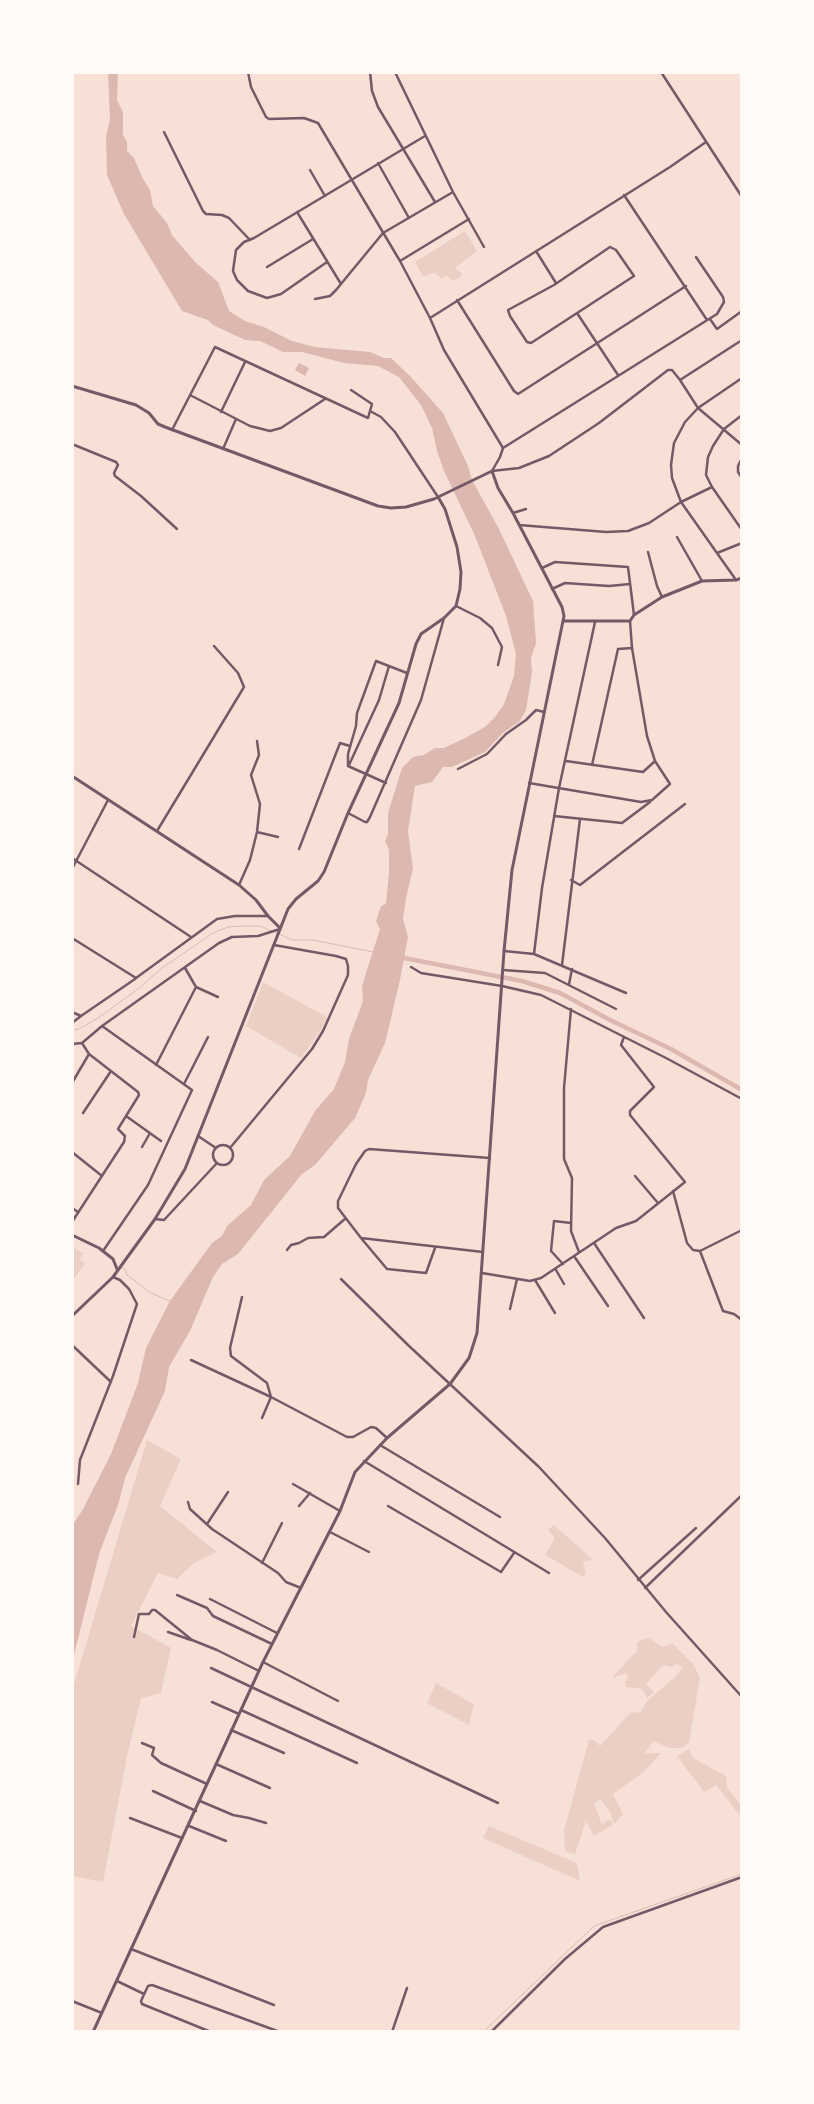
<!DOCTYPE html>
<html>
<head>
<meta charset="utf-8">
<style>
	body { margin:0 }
	#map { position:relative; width:814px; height:2104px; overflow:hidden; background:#f7e1d7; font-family:Raleway,sans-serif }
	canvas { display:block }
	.frame { position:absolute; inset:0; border:74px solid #fffaf5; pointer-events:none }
</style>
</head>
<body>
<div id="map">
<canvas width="814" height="2104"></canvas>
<div class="frame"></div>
</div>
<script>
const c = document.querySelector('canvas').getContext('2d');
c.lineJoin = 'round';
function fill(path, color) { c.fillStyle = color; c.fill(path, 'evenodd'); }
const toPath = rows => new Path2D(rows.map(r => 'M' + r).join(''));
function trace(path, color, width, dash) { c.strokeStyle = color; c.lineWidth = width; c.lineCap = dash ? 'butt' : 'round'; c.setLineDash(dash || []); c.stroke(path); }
const green = toPath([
	[465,231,477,251,455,268,463,275,453,281,447,276,441,279,435,272,423,277,415,262],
	[263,982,327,1017,321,1030,301,1058,246,1026],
	[73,1248,83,1253,80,1259,85,1264,73,1280,74,1271,73,1270],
	[147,1440,181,1459,160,1506,217,1552,194,1563,177,1579,158,1573,131,1626,171,1648,161,1693,141,1698,128,1752,103,1882,73,1876,72,1691],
	[554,1525,593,1560,583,1561,586,1574,583,1577,545,1555,555,1538,548,1530],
	[649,1638,662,1647,672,1643,693,1664,700,1677,689,1743,682,1748,669,1748,653,1741,645,1753,661,1753,645,1771,613,1794,623,1814,614,1824,610,1812,600,1799,594,1804,602,1824,610,1819,613,1825,594,1836,586,1821,575,1854,565,1851,564,1830,589,1740,594,1740,600,1746,630,1713,641,1712,647,1701,674,1678,683,1668,677,1664,671,1667,663,1665,646,1684,654,1692,647,1698,642,1689,626,1687,625,1682,628,1677,626,1673,614,1678,613,1676,637,1651,637,1642],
	[436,1683,474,1704,469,1725,427,1703],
	[689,1749,693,1758,726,1776,727,1788,741,1805,741,1817,716,1785,704,1792,677,1756],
	[489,1826,577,1863,580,1881,483,1838]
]);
const water = toPath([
	[118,72,117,100,123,112,123,135,127,142,127,151,134,158,142,177,150,190,153,206,167,223,172,235,195,262,218,282,229,311,245,321,264,327,292,341,315,347,370,352,384,358,391,358,411,377,443,413,468,466,472,480,499,529,533,601,536,643,531,658,532,672,526,710,520,721,503,733,485,752,452,767,443,767,432,782,415,786,408,831,413,869,406,898,403,919,408,937,400,980,385,1043,368,1080,366,1093,355,1118,315,1165,302,1174,238,1254,222,1264,213,1277,190,1331,169,1367,165,1391,125,1478,119,1502,99,1554,73,1659,73,1524,82,1511,111,1454,138,1383,146,1348,170,1301,212,1243,222,1236,227,1226,251,1205,264,1180,290,1156,315,1111,334,1089,345,1062,349,1039,363,1001,362,986,380,929,376,921,381,906,386,904,389,872,389,850,385,841,388,834,388,813,402,768,413,757,424,755,435,748,444,748,465,738,485,727,495,717,504,704,514,676,516,654,506,616,475,536,444,471,437,451,432,428,421,405,399,377,378,366,344,363,302,352,283,352,260,341,245,340,213,325,208,320,182,311,124,214,107,175,106,137,110,119,108,73],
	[299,363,309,368,305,376,295,370]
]);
const stream = toPath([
	[275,932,292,940,313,940,373,952],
	[72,1030,79,1029,98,1018,138,989,162,968,213,933,228,927,241,926,261,926,271,931],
	[122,1268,125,1269,127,1275,151,1293,170,1301],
	[483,2032,594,1926,742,1874]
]);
const canal = toPath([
	[399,957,522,981,560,993,610,1020,671,1049,742,1090]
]);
const minor = toPath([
	[248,72,251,87,266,117,269,119,304,118,318,123,400,261,430,318,444,350,503,448],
	[370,72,372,91,378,107,435,202],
	[395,72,453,192,484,247],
	[661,72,742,197],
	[164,132,203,211,206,214,222,215,229,218,250,240],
	[72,156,72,158],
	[378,163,409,218],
	[310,170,325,196],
	[624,195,707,320],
	[297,212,341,284],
	[610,247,616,250,634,276,531,343,527,342,510,316,508,310,554,285,610,247],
	[536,251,556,283],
	[400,261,469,219],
	[327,262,281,294,267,298,248,291,237,280,233,271,236,250,244,242,254,238,425,136],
	[267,267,313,239],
	[315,299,330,296,336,290,383,233,453,192],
	[457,300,514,391,518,394,686,286],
	[577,313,618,375],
	[430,318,670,167,706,142],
	[710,319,717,329,742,311],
	[680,380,742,340],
	[190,395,250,426,270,431,281,428,325,399],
	[370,411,381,417,395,432,438,497],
	[221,412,245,362],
	[742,415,724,429,713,446,708,457,706,475,712,487,742,530],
	[172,430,215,347,368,418,372,404,351,390],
	[72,444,116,462,118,465,114,473,115,476,141,496,177,529],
	[503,448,717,314,724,302,723,297,696,257],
	[223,449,236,419],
	[742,458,738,466,738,472,742,478],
	[492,471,519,468,549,456,599,423,668,370,672,370,680,380,698,408,742,445],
	[492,471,500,457,503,448],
	[513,513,526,509],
	[519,525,606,532,628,531,649,523,681,502,712,487],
	[677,537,702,581],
	[648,552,657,586,662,597],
	[717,553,742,543],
	[542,568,555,562,628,567,634,615],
	[736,580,681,502,672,478,671,465,674,443,685,422,698,408,742,378],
	[552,589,565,583,609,586,630,584],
	[456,606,480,618,492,628,502,647,498,665],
	[566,761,643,772,654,762],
	[349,765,379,700,389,666],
	[592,765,618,649,632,648],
	[348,766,348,754,356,726,357,713,376,661,407,673],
	[348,766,386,783],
	[458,769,487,754,506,734,526,720,536,710,544,712],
	[529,783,641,802,652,800,670,784,655,761,647,736,632,648,630,621],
	[348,813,365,822,367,822,370,817,421,700,444,618],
	[554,816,622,823,650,802],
	[157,831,244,687,238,673,214,646],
	[257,832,278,837],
	[299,849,340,743,350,746],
	[72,858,191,937],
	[72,869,108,800],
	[571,880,580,885,685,804],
	[239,885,250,860,257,832,260,804,251,775,259,755,257,741],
	[72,938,136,978,217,919,235,916,268,916],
	[504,951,534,954,626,993],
	[534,954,542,888,559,788,595,622],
	[562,965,580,819],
	[411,967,421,973,502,986,541,995,666,1058,742,1099],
	[185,968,196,987],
	[503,970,545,973,616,1009],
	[569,984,572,969],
	[571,1009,564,1088,564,1159,572,1178,571,1231,579,1252],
	[72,1012,81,1016,72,1023],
	[81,1016,135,979],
	[102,1026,192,1090,148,1185,103,1251],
	[72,1044,82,1043,102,1026,219,943,232,937,258,936,280,929],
	[156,1065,196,987,218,997],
	[72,1083,89,1054],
	[184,1084,208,1037],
	[83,1113,111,1071],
	[126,1116,161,1141],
	[198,1136,216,1148],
	'213 1155a10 10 0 1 1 20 0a10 10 0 1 1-20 0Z',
	[142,1147,150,1133],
	[230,1148,312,1049,323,1031,348,975,348,966,346,959,336,956,274,945],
	[72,1152,102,1176],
	[635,1176,658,1203],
	[673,1191,687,1243,693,1250,700,1251],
	[72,1208,78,1212],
	[155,1219,164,1220,217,1163],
	[72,1222,124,1142,125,1136,118,1129,139,1095,138,1092,89,1054,82,1043],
	[742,1230,700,1251,723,1311,734,1314,742,1320],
	[361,1238,387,1269,426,1273,435,1248],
	[594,1243,644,1318],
	[287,1250,291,1245,299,1243,308,1238,324,1237,346,1218],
	[483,1252,361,1238,338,1208,338,1201,356,1164,365,1151,369,1149,490,1158],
	[574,1256,608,1306],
	[563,1264,551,1251,554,1221,571,1223],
	[556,1270,564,1284],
	[482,1273,530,1281,541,1278,616,1228,636,1221,685,1182,630,1115,630,1111,654,1087,621,1045,624,1037],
	[341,1279,408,1345,539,1467,605,1538,666,1612,742,1697],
	[535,1280,555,1313],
	[242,1297,230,1348,231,1356,267,1383,271,1397,262,1418],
	[510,1309,517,1279],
	[72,1345,111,1382],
	[191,1360,271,1397,347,1437,353,1437,371,1427,376,1428,387,1438],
	[380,1445,500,1517],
	[364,1461,549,1573],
	[78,1484,80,1460,113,1376,137,1304,129,1289,120,1280,113,1277],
	[293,1484,340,1511],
	[188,1502,190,1509,212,1529,278,1573,286,1582,301,1588],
	[299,1506,310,1493],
	[388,1506,501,1572,514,1553],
	[207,1524,228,1492],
	[330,1532,369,1552],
	[262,1563,282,1523],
	[638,1580,696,1528],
	[645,1588,742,1495],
	[177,1595,207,1608,213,1616,272,1644],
	[210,1599,277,1633],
	[168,1632,191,1640],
	[134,1637,139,1614,149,1614,152,1610,155,1610,192,1640,217,1650,259,1671],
	[263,1662,338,1701],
	[211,1668,498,1803],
	[212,1702,239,1714],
	[241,1710,357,1763],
	[231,1730,284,1753],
	[142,1743,154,1748,152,1755,161,1763,207,1784],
	[216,1764,270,1788],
	[153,1791,196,1811],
	[200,1801,233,1815,249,1818,266,1823],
	[130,1818,182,1838],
	[189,1826,226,1841],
	[131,1949,274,2005],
	[117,1981,144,1994],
	[72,2001,102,2013],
	[211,2032,142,2004,141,2001,148,1986,152,1985,280,2032],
	[392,2032,407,1988],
	[491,2032,565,1959,603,1927,742,1877]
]);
const tertiary = toPath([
	[72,386,136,405,149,413,158,424,165,427,378,506,391,508,406,507,434,499,492,471,498,488,513,513,562,607,564,616,512,870,504,951,477,1333,469,1358,450,1384,387,1438,355,1472,340,1511,263,1662,93,2032],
	[564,621,630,621,634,615,662,597,702,581,736,580,742,578],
	[72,776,239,885,256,900,268,916,280,928],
	[72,1235,99,1248,113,1259,117,1269],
	[72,1316,113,1277,155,1219,185,1169,288,909,296,899,318,881,324,872,348,813,399,703,416,644,421,634,444,618,456,606,460,589,461,572,457,547,445,509,438,497]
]);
fill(green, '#ebcfc5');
fill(water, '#dcb8b0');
trace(stream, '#dcb8b0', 1);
trace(canal, '#dcb8b0', 4.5);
trace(minor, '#755966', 2.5);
trace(tertiary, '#755966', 3);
</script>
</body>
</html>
